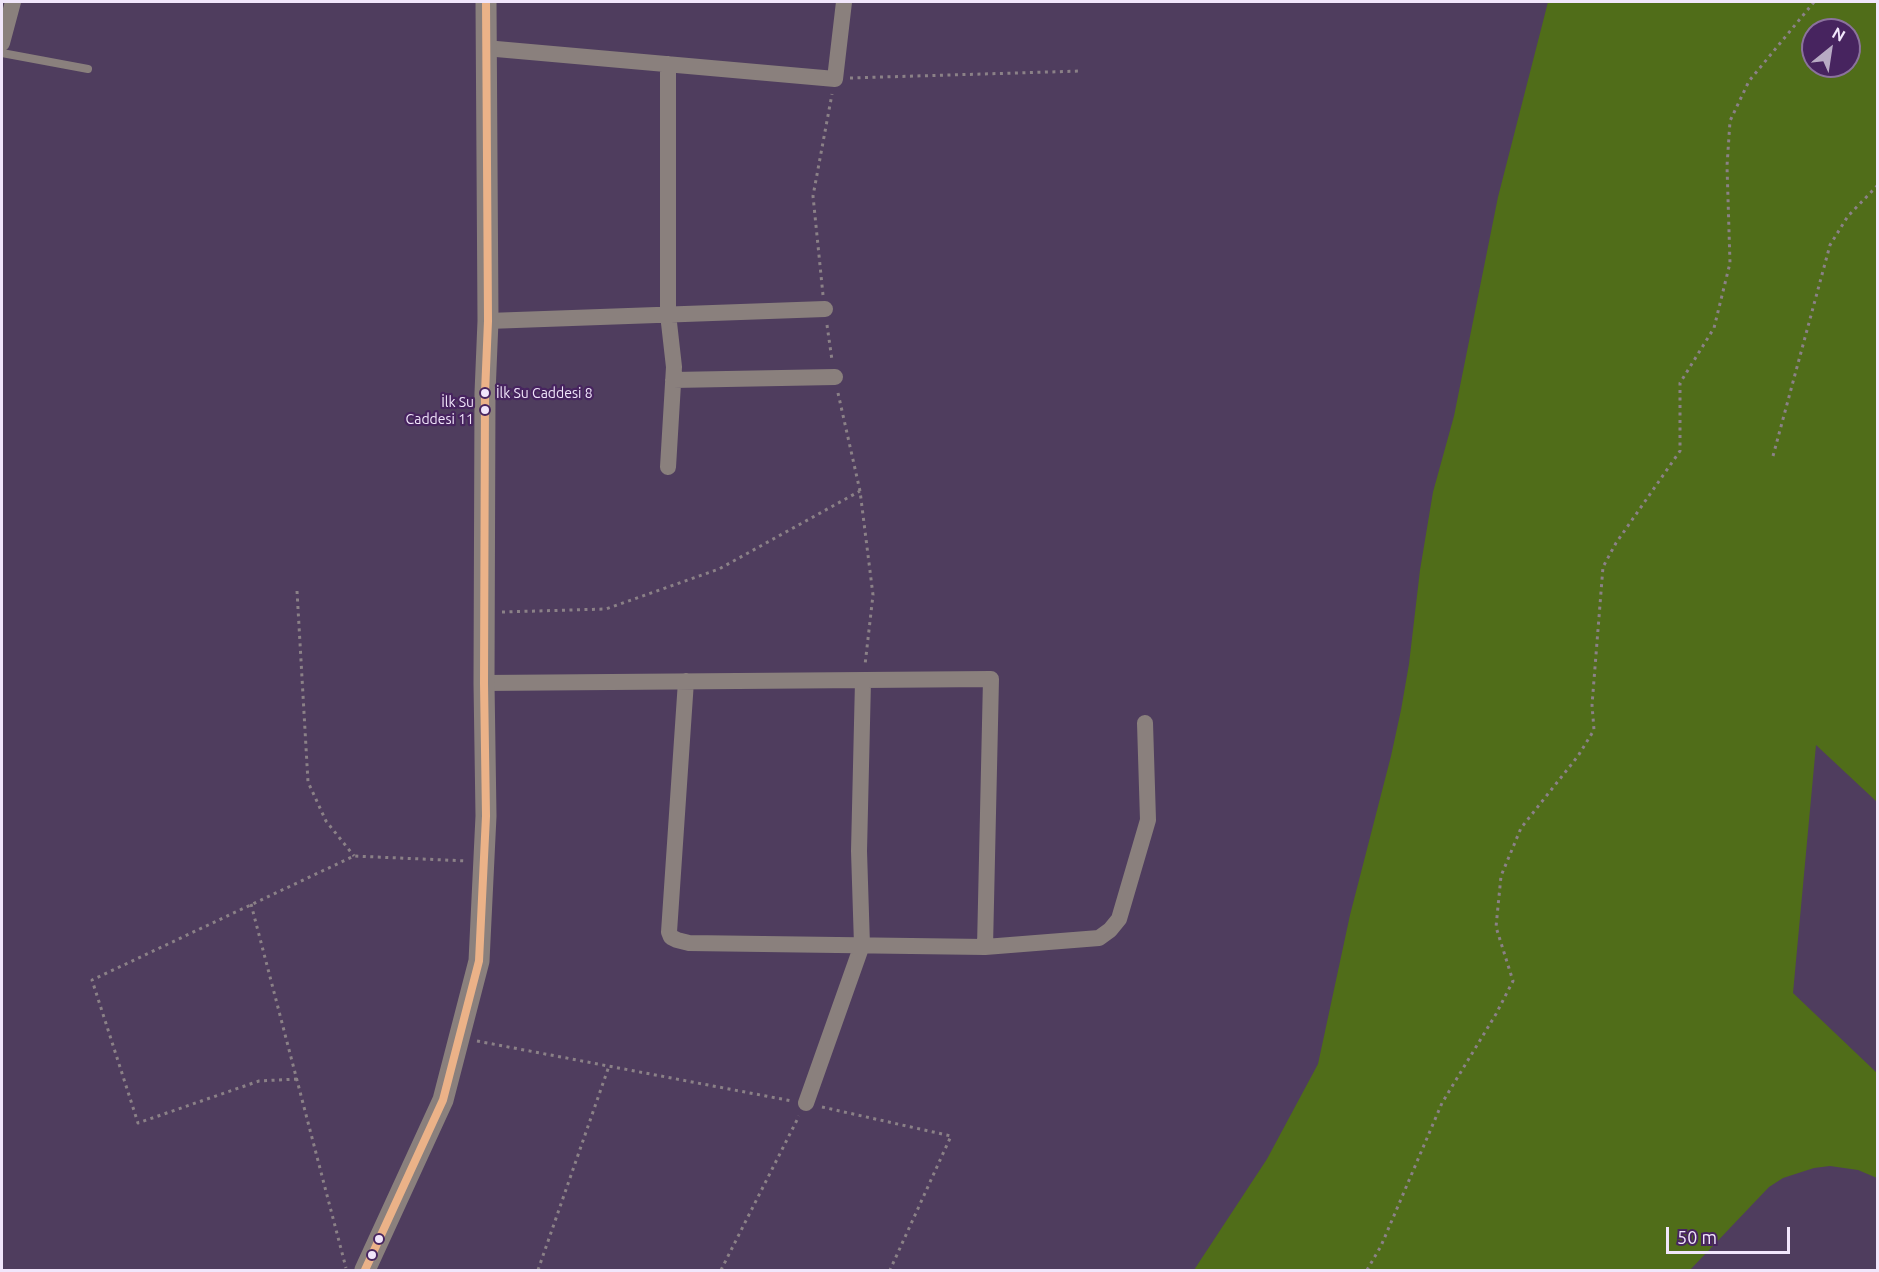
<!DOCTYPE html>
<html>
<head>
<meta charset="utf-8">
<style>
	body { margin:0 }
	#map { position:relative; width:1879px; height:1272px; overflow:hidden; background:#4f3d5e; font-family:Ubuntu,sans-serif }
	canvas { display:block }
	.frame { position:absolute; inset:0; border:3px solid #f1e6fb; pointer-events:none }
	.north { position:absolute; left:1801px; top:18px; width:60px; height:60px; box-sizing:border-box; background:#47245f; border:2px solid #8b729d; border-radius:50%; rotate:30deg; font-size:16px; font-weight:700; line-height:24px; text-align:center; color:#f1e6fb }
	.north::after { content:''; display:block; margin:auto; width:21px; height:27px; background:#b8abc4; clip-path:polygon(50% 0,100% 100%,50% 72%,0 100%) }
	.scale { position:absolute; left:1666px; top:1227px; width:124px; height:27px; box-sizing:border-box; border:3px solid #f1e6fb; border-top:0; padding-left:8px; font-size:18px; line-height:21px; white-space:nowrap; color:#f1e6fb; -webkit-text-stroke:4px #47245f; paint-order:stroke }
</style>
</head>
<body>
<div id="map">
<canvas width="1879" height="1272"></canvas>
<div class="frame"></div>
<div class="north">N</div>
<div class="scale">50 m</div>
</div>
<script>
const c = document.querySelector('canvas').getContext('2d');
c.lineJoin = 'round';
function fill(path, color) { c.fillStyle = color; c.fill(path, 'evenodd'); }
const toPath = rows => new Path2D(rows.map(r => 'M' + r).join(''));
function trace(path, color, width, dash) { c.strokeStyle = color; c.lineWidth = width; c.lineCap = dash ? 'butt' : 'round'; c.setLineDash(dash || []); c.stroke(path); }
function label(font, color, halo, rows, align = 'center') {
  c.font = font + ' Ubuntu,sans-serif'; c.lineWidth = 4.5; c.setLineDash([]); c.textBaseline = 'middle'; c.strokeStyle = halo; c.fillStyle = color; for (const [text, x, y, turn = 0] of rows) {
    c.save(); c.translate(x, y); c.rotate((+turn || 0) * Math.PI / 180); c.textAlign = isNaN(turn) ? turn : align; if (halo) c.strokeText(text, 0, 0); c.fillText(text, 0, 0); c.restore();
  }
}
const green = toPath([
	[1548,2,1877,2,1877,802,1816,745,1793,993,1877,1073,1877,1178,1858,1170,1830,1166,1814,1168,1783,1178,1769,1187,1690,1270,1194,1270,1267,1159,1318,1064,1350,915,1391,756,1401,710,1409,664,1420,570,1433,492,1454,416,1498,197],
	[1813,30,1849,30,1849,66,1813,66]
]);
const path = toPath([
	[850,78,1082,71],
	[823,295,813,196,832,94],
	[827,325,832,360],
	[838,393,860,491,873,595,865,665],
	[1773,456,1830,245,1848,216,1878,185],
	[297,591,308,782,326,821,354,856],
	[502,612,606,609,719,569,860,491],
	[251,904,346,1268],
	[477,1041,792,1101],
	[297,1079,259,1081,138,1123,92,980,354,856,467,861],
	[822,1107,951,1136,890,1270],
	[538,1270,609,1066],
	[721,1270,799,1116],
	[1367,1270,1381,1246,1442,1103,1496,1014,1513,981,1496,927,1501,876,1521,828,1578,756,1594,730,1592,705,1603,567,1616,543,1680,451,1680,383,1714,328,1730,263,1727,166,1730,121,1749,81,1814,2]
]);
const service = toPath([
	[2,53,88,69]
]);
const minor = toPath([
	[2,43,13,2],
	[485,48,835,79,844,2],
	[668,64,668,314,674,367,668,467],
	[488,321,825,309],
	[673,380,835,377],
	[686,681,669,932,671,937,677,940,689,943,985,947,1099,938,1110,930,1119,919,1148,820,1145,723],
	[484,683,991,679,985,947],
	[806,1103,862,945,859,851,863,681]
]);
const tertiary = toPath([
	[365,1270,443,1100,479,961,486,816,484,683,485,393,488,321,486,2]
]);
const bus1 = toPath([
	[365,1270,443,1100,479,961,486,816,484,683,485,393,488,321,486,2]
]);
const markers = [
	[485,393,5,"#f1e6fb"],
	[485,410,5,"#f1e6fb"],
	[379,1239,5,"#f1e6fb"],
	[372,1255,5,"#f1e6fb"]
];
const busNames = [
	["İlk Su Caddesi 8",496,393],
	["İlk Su",474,402,"right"],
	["Caddesi 11",474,419,"right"]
];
fill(green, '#506d19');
trace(path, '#8b8187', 3, [3, 4.5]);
trace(service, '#8a807d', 8);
trace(minor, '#8a807d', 16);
trace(tertiary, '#8a807d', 21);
trace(bus1, '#ebb288', 8);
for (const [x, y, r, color] of markers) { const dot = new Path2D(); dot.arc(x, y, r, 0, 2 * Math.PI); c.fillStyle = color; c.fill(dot); trace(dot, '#47245f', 2); }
label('14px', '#f1e6fb', '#47245f', busNames, 'left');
</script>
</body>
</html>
